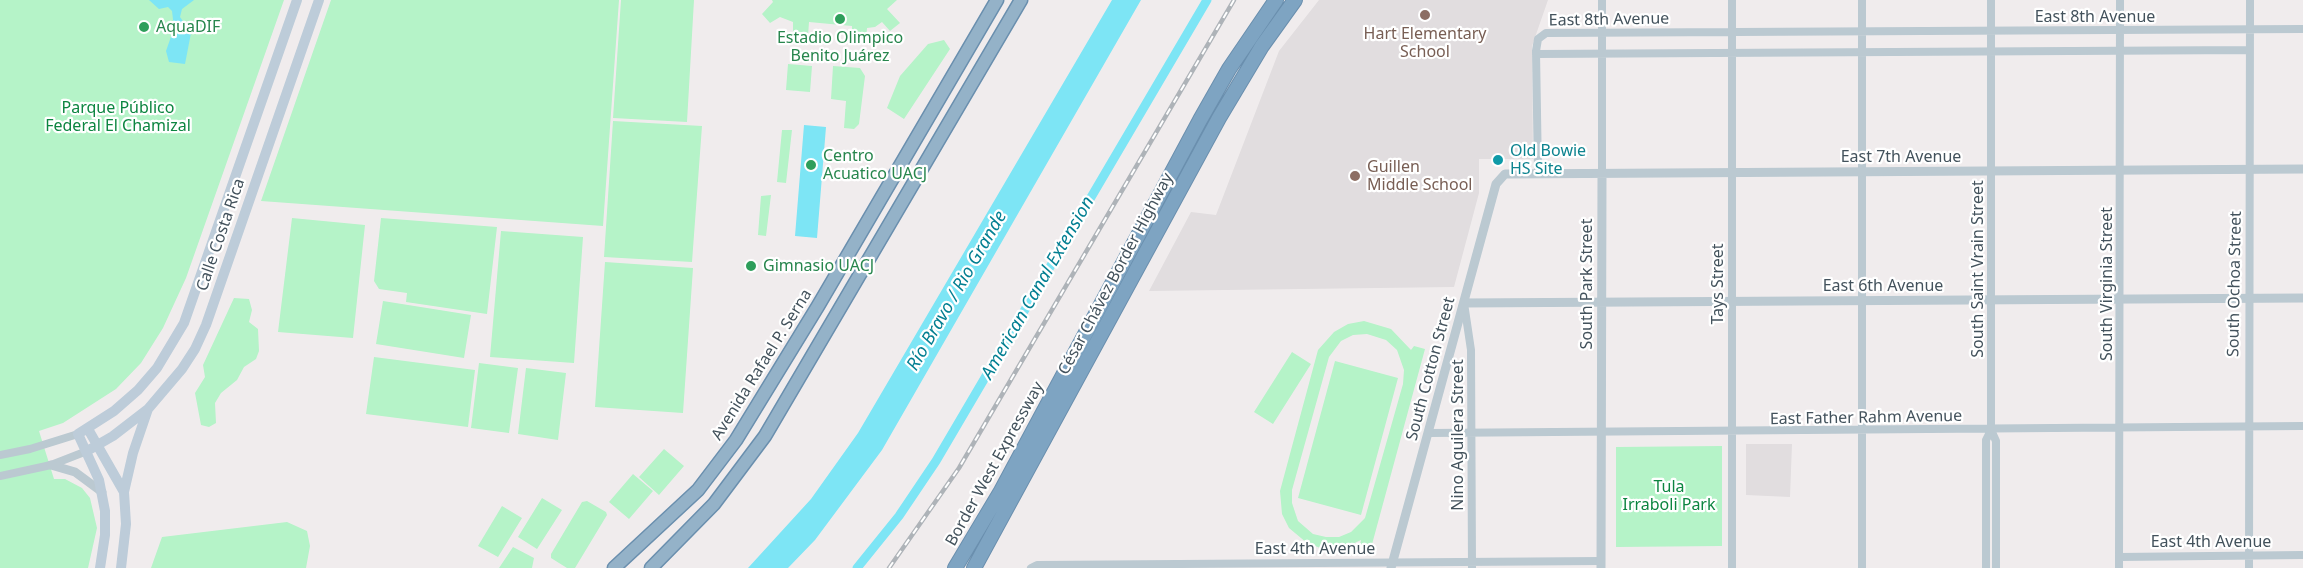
<!DOCTYPE html>
<html>
<head>
<meta charset="utf-8">
<style>
	body { margin:0 }
	canvas { display:block; background:#f0eced }
</style>
</head>
<body>
<canvas width="2303" height="568"></canvas>
<script>
const c = document.querySelector('canvas').getContext('2d');
c.lineJoin = 'round';
function fill(path, color) { c.fillStyle = color; c.fill(path, 'evenodd'); }
const toPath = rows => new Path2D(rows.map(r => 'M' + r).join(''));
function trace(path, color, width, dash) { c.strokeStyle = color; c.lineWidth = width; c.lineCap = dash ? 'butt' : 'round'; c.setLineDash(dash || []); c.stroke(path); }
function label(font, color, halo, rows, align = 'center') {
  c.font = font + ' "Noto Sans",sans-serif'; c.lineWidth = 4.5; c.setLineDash([]); c.textBaseline = 'middle'; c.strokeStyle = halo; c.fillStyle = color; for (const [text, x, y, turn = 0] of rows) {
    c.save(); c.translate(x, y); c.rotate((+turn || 0) * Math.PI / 180); c.textAlign = isNaN(turn) ? turn : align; if (halo) c.strokeText(text, 0, 0); c.fillText(text, 0, 0); c.restore();
  }
}
const education = toPath([
	[1319,0,1548,0,1532,46,1533,159,1479,159,1479,193,1454,287,1149,291,1191,212,1216,215,1279,51],
	[1746,444,1792,444,1790,497,1746,495]
]);
const green = toPath([
	[0,0,284,0,186,278,163,328,141,363,116,389,63,423,39,431,54,479,65,479,82,488,90,498,97,528,88,568,0,568],
	[331,0,619,0,603,226,261,201],
	[621,0,694,0,687,122,613,118],
	[772,0,897,0,887,9,900,23,890,31,882,22,875,27,867,28,866,41,852,40,852,26,809,22,808,36,793,35,793,22,780,17,770,23,762,14,773,2],
	[944,40,950,49,904,119,887,108,900,76,928,44],
	[788,64,812,66,810,92,786,90],
	[833,66,860,68,865,76,859,124,854,129,844,128,846,101,831,99],
	[613,121,702,126,692,262,604,257],
	[782,130,792,130,786,183,777,182],
	[771,195,766,236,758,235,761,196],
	[292,218,365,225,353,338,278,332],
	[381,218,497,227,487,314,406,302,407,293,379,289,374,281],
	[501,231,583,237,574,363,490,357],
	[605,262,693,268,683,413,595,407],
	[234,298,249,299,252,310,249,322,258,329,259,351,256,359,244,367,237,380,221,393,215,403,216,423,209,427,201,425,195,393,205,377,203,365],
	[383,301,471,315,464,358,376,344],
	[1364,321,1391,329,1411,350,1414,346,1425,349,1371,548,1360,545,1361,540,1346,547,1323,549,1307,543,1289,528,1282,514,1280,491,1318,350,1334,332,1348,324],
	[1367,334,1386,340,1397,350,1404,370,1403,384,1365,518,1351,532,1339,537,1326,537,1313,534,1298,521,1292,503,1292,490,1329,357,1341,341,1353,335],
	[1292,352,1311,364,1273,424,1254,412],
	[374,357,475,370,468,427,366,414],
	[1335,361,1398,378,1361,515,1298,498],
	[479,363,518,368,509,433,471,428],
	[526,368,566,373,558,440,518,434],
	[1722,446,1722,546,1616,547,1616,447],
	[664,449,684,466,659,495,639,477],
	[633,474,653,491,629,519,609,502],
	[542,498,562,510,537,549,518,537],
	[587,501,606,512,607,515,575,568,567,568,551,558,551,554,582,502],
	[502,506,522,518,498,557,478,546],
	[287,522,307,531,310,546,306,568,151,568,162,537],
	[513,547,534,558,532,568,499,568]
]);
const water = toPath([
	[149,0,194,0,182,9,180,17,191,33,185,64,169,62,166,51,174,28,172,11,168,7,159,9],
	[1112,0,1141,0,882,450,815,540,788,568,748,568,811,499,858,433],
	[804,125,826,127,817,238,795,236]
]);
const canal = toPath([
	[857,568,899,516,936,461,1207,0]
]);
const minor = toPath([
	[1862,0,1862,568],
	[1991,0,1991,430,1996,441,1996,568],
	[1536,54,2249,50],
	[1602,172,1602,0],
	[1538,173,1536,51,1538,39,1546,33,2303,29],
	[1464,303,1471,350,1472,568],
	[1429,433,2303,426],
	[0,455,30,449,78,434],
	[0,476,51,465,87,451],
	[2119,557,2303,555],
	[1031,568,1037,565,1601,561],
	[1732,568,1732,0],
	[1986,568,1986,440,1991,430],
	[2119,568,2120,0],
	[2249,568,2250,0]
]);
const tertiary = toPath([
	[1464,303,2303,298],
	[51,465,75,472,102,492],
	[1391,568,1496,184,1505,174,2303,169],
	[1601,568,1602,172]
]);
const secondary = toPath([
	[88,429,124,492,126,524,121,568],
	[87,451,113,436,148,409,182,369,195,349,206,325,319,0],
	[124,492,133,453,148,409],
	[100,568,105,535,105,511,99,480,78,434,114,411,138,390,157,368,184,323,297,0]
]);
const trunk = toPath([
	[614,568,698,490,736,440,818,306,997,0],
	[651,568,714,504,765,436,1021,0]
]);
const motorway = toPath([
	[955,568,1001,491,1200,120,1229,69,1276,0],
	[974,568,1219,118,1262,46,1295,0]
]);
const rail = toPath([
	[889,568,959,468,1234,0]
]);
const markers = [
	[1425,15,6,"#8d6e63"],
	[840,19,6,"#2e9e5b"],
	[144,27,6,"#2e9e5b"],
	[1498,160,6,"#0f9aa8"],
	[811,165,6,"#2e9e5b"],
	[1355,176,6,"#8d6e63"],
	[751,266,6,"#2e9e5b"]
];
const streetNames = [
	["East 8th Avenue",2095,17],
	["East 8th Avenue",1609,20,-1],
	["East 7th Avenue",1901,157],
	["Calle Costa Rica",221,235,-71],
	["South Saint Vrain Street",1978,269,-90],
	["César Chávez Border Highway",1116,274,-62],
	["South Park Street",1587,284,-90],
	["Tays Street",1718,284,-90],
	["South Virginia Street",2107,284,-90],
	["South Ochoa Street",2235,284,-89],
	["East 6th Avenue",1883,286],
	["Avenida Rafael P. Serna",762,365,-58],
	["South Cotton Street",1431,369,-75],
	["East Father Rahm Avenue",1866,418,-1],
	["Nino Aguilera Street",1458,435,-90],
	["Border West Expressway",995,464,-61],
	["East 4th Avenue",2211,542],
	["East 4th Avenue",1315,549]
];
const leisureNames = [
	["AquaDIF",156,27],
	["Estadio Olimpico",840,38,"center"],
	["Benito Juárez",840,56,"center"],
	["Centro",823,156],
	["Acuatico UACJ",823,174],
	["Gimnasio UACJ",763,266]
];
const educationNames = [
	["Hart Elementary",1425,34],
	["School",1425,52],
	["Guillen",1367,167,"left"],
	["Middle School",1367,185,"left"]
];
const parkNames = [
	["Parque Público",118,108],
	["Federal El Chamizal",118,126],
	["Tula",1669,487],
	["Irraboli Park",1669,505]
];
const cultureNames = [
	["Old Bowie",1510,151],
	["HS Site",1510,169]
];
const waterNames = [
	["American Canal Extension",1038,288,-60],
	["Río Bravo / Rio Grande",957,291,-60]
];
fill(education, '#e1dddf');
fill(green, '#b5f3c8');
fill(water, '#7de5f5');
trace(canal, '#7de5f5', 9);
trace(trunk, '#6a8fae', 15);
trace(motorway, '#6a8fae', 16);
trace(minor, '#bbc9d1', 8);
trace(tertiary, '#bbc9d1', 9);
trace(secondary, '#bdccd9', 10);
trace(trunk, '#94b2c8', 12);
trace(motorway, '#7ea4c2', 14);
trace(rail, '#aeb3b8', 4.5);
trace(rail, '#fff', 2, [7]);
for (const [x, y, r, color] of markers) { const dot = new Path2D(); dot.arc(x, y, r, 0, 2 * Math.PI); c.fillStyle = color; c.fill(dot); trace(dot, '#fff', 2); }
label('16px', '#43525c', '#fff', streetNames);
label('16px', '#27864d', '#fff', leisureNames, 'left');
label('16px', '#785e54', '#fff', educationNames);
label('16px', '#0c8540', '#fff', parkNames);
label('16px', '#0d838f', '#fff', cultureNames, 'left');
label('italic 18px', '#037f92', '#fff', waterNames);
</script>
</body>
</html>
